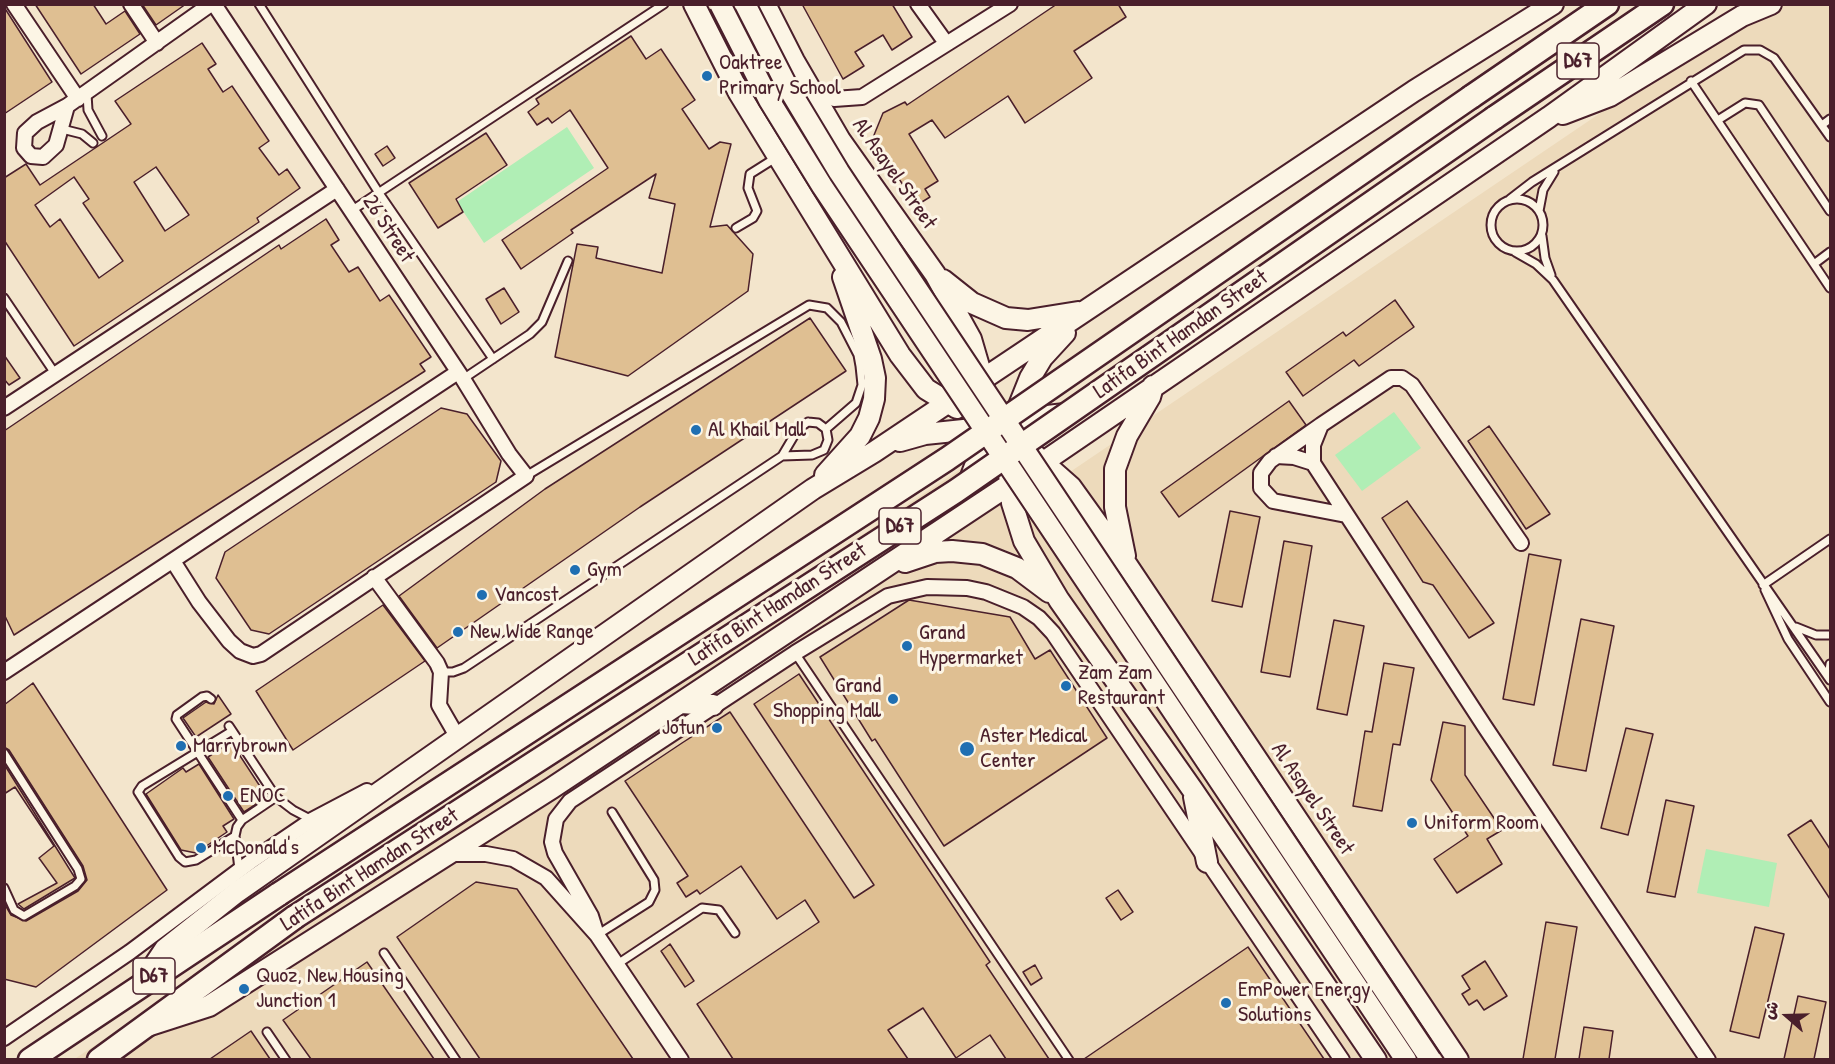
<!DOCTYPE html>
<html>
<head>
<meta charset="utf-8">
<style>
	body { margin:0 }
	#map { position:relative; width:1835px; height:1064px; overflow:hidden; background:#f3e5cc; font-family:"Patrick Hand","Playpen Sans Arabic",sans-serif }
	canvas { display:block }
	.frame { position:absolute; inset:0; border:6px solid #4a1f2b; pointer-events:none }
	.north { position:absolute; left:1757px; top:986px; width:60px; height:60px; -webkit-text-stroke:4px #fcf5e5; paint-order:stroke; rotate:290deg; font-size:16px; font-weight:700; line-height:24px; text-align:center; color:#4a1f2b }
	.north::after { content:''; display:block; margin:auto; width:21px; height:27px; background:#4a1f2b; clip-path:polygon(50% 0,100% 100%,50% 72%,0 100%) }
</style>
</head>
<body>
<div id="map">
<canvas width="1835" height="1064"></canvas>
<div class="frame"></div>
<div class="north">ش</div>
</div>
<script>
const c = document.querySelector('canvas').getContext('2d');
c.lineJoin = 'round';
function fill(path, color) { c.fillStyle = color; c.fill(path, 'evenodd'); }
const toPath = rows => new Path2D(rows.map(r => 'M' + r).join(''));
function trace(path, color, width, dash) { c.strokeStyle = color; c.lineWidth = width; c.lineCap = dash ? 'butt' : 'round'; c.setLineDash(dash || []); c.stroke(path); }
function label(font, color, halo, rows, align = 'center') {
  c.font = font + ' "Patrick Hand",sans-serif'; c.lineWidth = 6; c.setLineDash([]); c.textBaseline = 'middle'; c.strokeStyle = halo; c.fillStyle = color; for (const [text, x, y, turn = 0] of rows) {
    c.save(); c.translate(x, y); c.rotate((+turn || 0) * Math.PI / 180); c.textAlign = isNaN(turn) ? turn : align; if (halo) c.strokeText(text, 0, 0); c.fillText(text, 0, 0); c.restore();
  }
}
const built = toPath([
	[1760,5,1830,5,1830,1059,73,1060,997,445,1033,497]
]);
const green = toPath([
	[567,127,594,168,484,243,457,202],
	[1394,412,1421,448,1362,491,1335,455],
	[1706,849,1777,863,1769,907,1697,893]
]);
const building = toPath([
	[35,4,93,4,106,24,125,11,140,34,81,74,35,4],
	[142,4,186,4,156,25,142,4],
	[802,4,892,4,912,37,892,50,883,35,855,52,864,66,843,79,802,4],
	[1057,4,1118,4,1126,17,1074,51,1092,78,1025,123,1008,96,945,138,932,120,909,134,938,181,925,189,930,197,917,205,872,140,883,113,905,102,907,105,1057,4],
	[4,7,52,82,4,114,4,7],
	[631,36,646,59,661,49,695,100,682,109,709,149,720,142,731,144,710,227,727,225,753,254,748,291,628,376,555,357,577,244,598,247,596,258,662,273,675,204,649,198,656,174,571,230,573,233,521,269,502,240,608,168,570,110,552,123,548,118,537,125,528,112,539,104,536,99,631,36],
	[202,43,216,64,208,69,223,92,232,86,269,141,259,148,279,175,287,169,300,188,257,218,259,222,74,346,4,240,4,178,26,164,40,185,131,124,115,101,202,43],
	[156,167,189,215,165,231,134,182,156,167],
	[74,177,89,199,83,203,123,261,99,278,60,219,50,227,35,205,74,177],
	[486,133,507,165,456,199,463,212,438,228,409,183,486,133],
	[387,146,395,158,383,166,375,154,387,146],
	[326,219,339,240,331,245,349,272,358,267,380,301,389,295,431,357,420,364,425,371,14,635,4,614,4,431,279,245,281,249,326,219],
	[504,288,519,312,501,324,486,299,504,288],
	[1395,300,1414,327,1359,366,1354,360,1303,396,1286,372,1343,332,1346,336,1395,300],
	[810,318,846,371,640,507,437,648,399,596,545,489,810,318],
	[4,355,20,378,9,385,4,379,4,355],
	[1289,401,1306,425,1179,517,1161,492,1289,401],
	[441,408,467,414,501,461,496,482,269,634,251,630,216,578,225,552,441,408],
	[1489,426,1550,514,1526,529,1468,441,1489,426],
	[1407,501,1494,623,1469,638,1433,585,1423,582,1382,518,1407,501],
	[1230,511,1260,517,1242,607,1212,601,1230,511],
	[1284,541,1312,546,1290,677,1261,672,1284,541],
	[1529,554,1561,560,1534,705,1503,699,1529,554],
	[909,600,1010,617,1035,659,1050,650,1107,738,944,846,875,739,872,741,820,657,909,600],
	[383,605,425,661,293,750,256,691,383,605],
	[1581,619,1614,626,1586,771,1553,765,1581,619],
	[1334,620,1364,626,1347,715,1317,709,1334,620],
	[1384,663,1414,668,1400,745,1393,744,1382,811,1353,806,1365,731,1372,732,1384,663],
	[799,674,990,962,986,965,1049,1059,1006,1059,990,1035,956,1058,923,1008,888,1030,908,1059,733,1059,697,1004,819,922,805,900,777,919,741,866,700,894,697,890,686,897,677,883,688,876,625,781,682,743,730,712,854,898,874,885,754,704,799,674],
	[33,683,167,890,36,987,4,979,4,903,11,915,26,921,78,891,87,880,83,866,9,750,4,747,4,705,33,683],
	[218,695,231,714,196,737,183,718,206,702,214,704,218,695],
	[1443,722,1465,726,1465,775,1502,830,1487,839,1502,864,1457,893,1434,859,1468,836,1431,780,1443,722],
	[1626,728,1653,734,1628,835,1601,828,1626,728],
	[231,742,267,797,244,812,208,757,231,742],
	[4,764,75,878,24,909,18,904,57,883,39,858,54,846,15,787,4,794,4,764],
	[199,764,234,819,223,826,227,832,196,853,181,850,146,794,183,768,186,772,199,764],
	[1666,800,1694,806,1675,897,1647,892,1666,800],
	[1811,820,1830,849,1830,899,1788,835,1811,820],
	[476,882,517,889,633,1059,480,1059,397,937,476,882],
	[1118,890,1133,912,1121,920,1106,898,1118,890],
	[1546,922,1577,927,1555,1059,1523,1059,1546,922],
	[1755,927,1784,934,1759,1038,1730,1031,1755,927],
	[670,944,694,981,685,987,661,951,670,944],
	[1248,947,1324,1059,1084,1059,1248,947],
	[1485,961,1507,996,1484,1010,1477,1000,1469,1005,1462,994,1470,989,1462,976,1485,961],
	[367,962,434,1059,311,1059,283,1020,367,962],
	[1035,965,1042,978,1031,985,1023,972,1035,965],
	[1798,996,1826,1002,1814,1059,1784,1059,1798,996],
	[1584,1027,1613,1031,1609,1059,1579,1059,1584,1027],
	[251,1031,270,1059,210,1059,251,1031]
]);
const lane = toPath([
	[259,4,379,193,493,359],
	[1691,81,1830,288],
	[87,94,88,110,102,136],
	[1718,120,1745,103,1759,105,1830,211],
	[1822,125,1830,119],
	[62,129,82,134,93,143],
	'1491 225a26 26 0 1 1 52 0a26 26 0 1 1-52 0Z',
	[1510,199,1532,182,1744,50,1760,50,1774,58,1830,137],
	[351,211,664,4],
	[1539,211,1543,190,1554,172],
	[736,228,753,218,757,211,748,188,750,174,777,157],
	[1542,236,1545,258,1551,275],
	[1515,252,1536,264,1553,280,1830,680],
	[1814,264,1830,252],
	[4,298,56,375],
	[463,379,530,334,542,322,568,261],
	[808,422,818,423,826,429,828,440,824,450,812,455,782,456,798,429,808,422],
	[526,476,809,305,827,308,841,322,858,355,860,366,862,385,856,403,826,429],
	[1763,585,1830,539],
	[1765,590,1788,639,1830,702],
	[1796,627,1816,635,1830,635],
	[795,653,1069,1060],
	[441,672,453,672,464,668,782,456],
	[1828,677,1830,664],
	[211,699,207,696,202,697,177,715,176,719,242,820],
	[229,726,276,797,293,810,312,820],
	[232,731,142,786,138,792,179,857,185,862,196,860,235,836],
	[4,753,78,869,81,879,75,886,24,916,14,910,4,888],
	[239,869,235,836,237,827,242,820,276,797],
	[597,935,649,902,655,890,654,880,612,812],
	[384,953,456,1060],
	[616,965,702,908,719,910,735,933],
	[267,1032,286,1060]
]);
const street = toPath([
	[14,4,78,99],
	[131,4,157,43],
	[918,4,946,43],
	[810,88,834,99,862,97,1010,4],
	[67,106,211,4],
	[67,106,56,145,43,157,31,156,24,148,25,133,37,122,67,106],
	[4,408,337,189],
	[1321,425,1313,445,1313,463,1485,727,1708,1060],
	[1276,456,1294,457,1313,463],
	[1346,515,1273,501,1261,488,1261,473,1270,461,1321,425,1391,378,1402,378,1412,385,1521,543],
	[173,561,199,602,229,641,240,651,253,656,261,654,526,476,509,454,463,379,214,4],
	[374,577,437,663,441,672,439,705,458,738],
	[4,672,458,372],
	[451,854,486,854,513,859,546,878,597,935,681,1060],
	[597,935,591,916,555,853,552,842,556,819,570,801,795,653,888,596,927,587,967,588,986,592,1023,607,1039,618,1053,633,1342,1060],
	[4,1038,130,952,253,860,312,820,367,791]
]);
const secondary = toPath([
	[694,4,739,93,900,355,926,389,957,408],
	[765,4,794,61,840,140,935,274,971,339,983,380,986,419,981,450,967,487],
	[1563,114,1610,96,1742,16,1771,4],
	[943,280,972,303,1006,318,1028,320,1078,312],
	[1014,418,1030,378,1042,358,1065,333],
	[1002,421,1065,414],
	[900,441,925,434,983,428,1028,449,1071,487,1127,565,1458,1060],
	[1009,474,1012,503,1024,541,1059,600,1192,789,1376,1060],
	[825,475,860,436,869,418,874,399,875,378,871,359,843,277],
	[1125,556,1115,507,1115,469,1127,436,1150,397,1153,386],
	[905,562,935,552,952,551,982,554,1017,568,1049,592],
	[681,703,713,705],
	[1194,797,1207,862],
	[141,985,165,949,237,892,813,489,874,452,1414,91,1553,4],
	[147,1026,209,1006,552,788,1045,461,1549,117,1706,4]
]);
const primary = toPath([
	[1471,97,1607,4],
	[1494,118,1662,4],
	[30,1060,279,894],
	[99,1060,295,917]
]);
const secondaryBridge = toPath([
	[720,4,769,100,822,186,1406,1060],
	[745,4,786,84,839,172,1431,1060]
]);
const primaryBridge = toPath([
	[279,894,947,459,1471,97],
	[295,917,956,491,1494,118]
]);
const markers = [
	[707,76,6,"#1f6fb2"],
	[696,430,6,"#1f6fb2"],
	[575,570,6,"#1f6fb2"],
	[482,595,6,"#1f6fb2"],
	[458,632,6,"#1f6fb2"],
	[907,646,6,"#1f6fb2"],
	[1066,686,6,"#1f6fb2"],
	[893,699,6,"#1f6fb2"],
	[717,728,6,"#1f6fb2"],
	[181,746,6,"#1f6fb2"],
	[967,749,8,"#1f6fb2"],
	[228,796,6,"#1f6fb2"],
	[1412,823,6,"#1f6fb2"],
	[201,848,6,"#1f6fb2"],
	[244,989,6,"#1f6fb2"],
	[1226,1003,6,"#1f6fb2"]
];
const shields = [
	[1578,61,42],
	[900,526,42],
	[154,976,42]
];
const shieldNames = [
	["D67",1578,61],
	["D67",900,526],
	["D67",154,976]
];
const poiNames = [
	["Oaktree",719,63],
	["Primary School",719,88],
	["Al Khail Mall",708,430],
	["Gym",587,570],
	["Vancost",494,595],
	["New Wide Range",470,632],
	["Grand",919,633],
	["Hypermarket",919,658],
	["Zam Zam",1078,673],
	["Restaurant",1078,698],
	["Grand",881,686,"right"],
	["Shopping Mall",881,711,"right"],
	["Jotun",705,728,"right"],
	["Aster Medical",980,736],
	["Center",980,761],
	["Marrybrown",193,746],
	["ENOC",240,796],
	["Uniform Room",1424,823],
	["McDonald's",213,848],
	["Quoz, New Housing",256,976],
	["Junction 1",256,1001],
	["EmPower Energy",1238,990],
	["Solutions",1238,1015]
];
const streetNames = [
	["Al Asayel Street",894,174,55],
	["26 Street",388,229,57],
	["Latifa Bint Hamdan Street",1181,335,-35],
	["Latifa Bint Hamdan Street",778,605,-33],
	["Al Asayel Street",1312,799,56],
	["Latifa Bint Hamdan Street",370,870,-33]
];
fill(built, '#eddabb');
fill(green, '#b0eeb5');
fill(building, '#dfbf92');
trace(building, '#4a1f2b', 1.5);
trace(lane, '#4a1f2b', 11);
trace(street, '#4a1f2b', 18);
trace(secondary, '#4a1f2b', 24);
trace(primary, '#4a1f2b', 27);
trace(lane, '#fcf5e5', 7);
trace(street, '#fcf5e5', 14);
trace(secondary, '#fcf5e5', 20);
trace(primary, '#fcf5e5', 22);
trace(secondaryBridge, '#4a1f2b', 24, []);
trace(primaryBridge, '#4a1f2b', 27, []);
trace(secondaryBridge, '#fcf5e5', 20);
trace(primaryBridge, '#fcf5e5', 22);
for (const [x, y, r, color] of markers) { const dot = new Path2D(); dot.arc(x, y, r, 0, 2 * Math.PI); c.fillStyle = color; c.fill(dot); trace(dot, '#fcf5e5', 2); }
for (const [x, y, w] of shields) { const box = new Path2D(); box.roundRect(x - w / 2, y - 18, w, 36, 4.5); c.fillStyle = '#fcf5e5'; c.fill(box); trace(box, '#4a1f2b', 1.5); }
label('bold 21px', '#4a1f2b', null, shieldNames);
label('22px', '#4a1f2b', '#fcf5e5', poiNames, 'left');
label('22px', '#4a1f2b', '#fcf5e5', streetNames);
</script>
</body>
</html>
